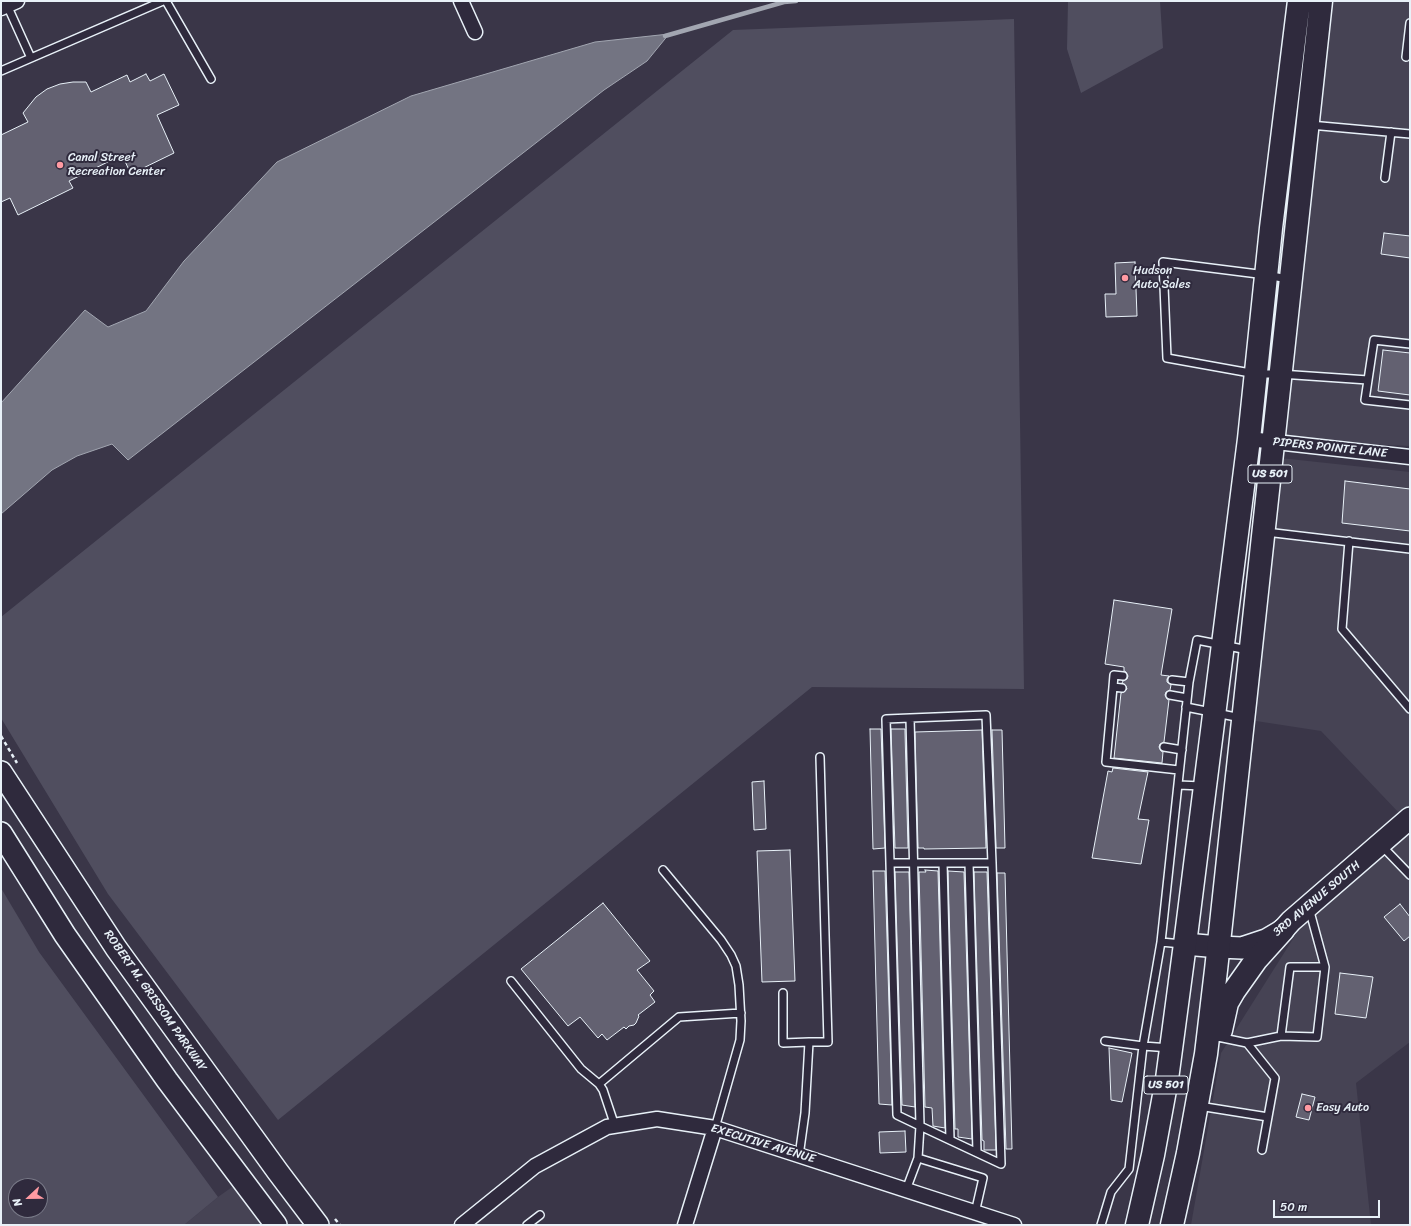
<!DOCTYPE html>
<html>
<head>
<meta charset="utf-8">
<style>
	body { margin:0 }
	#map { position:relative; width:1411px; height:1226px; overflow:hidden; background:#3a3648; font-family:Sriracha,sans-serif }
	canvas { display:block }
	.frame { position:absolute; inset:0; border:2px solid #e8f1f8; pointer-events:none }
	.north { position:absolute; left:8px; top:1178px; width:40px; height:40px; box-sizing:border-box; background:#2f2a3d; border:1px solid #797a88; border-radius:50%; rotate:248deg; font-size:11px; font-weight:700; line-height:16px; text-align:center; color:#e8f1f8 }
	.north::after { content:''; display:block; margin:auto; width:14px; height:18px; background:#ff9aa2; clip-path:polygon(50% 0,100% 100%,50% 72%,0 100%) }
	.scale { position:absolute; left:1273px; top:1200px; width:107px; height:18px; box-sizing:border-box; border:2px solid #e8f1f8; border-top:0; padding-left:5px; font-size:12px; line-height:14px; white-space:nowrap; color:#e8f1f8; -webkit-text-stroke:3px #2f2a3d; paint-order:stroke }
</style>
</head>
<body>
<div id="map">
<canvas width="1411" height="1226"></canvas>
<div class="frame"></div>
<div class="north">N</div>
<div class="scale">50 m</div>
</div>
<script>
const c = document.querySelector('canvas').getContext('2d');
c.lineJoin = 'round';
function fill(path, color) { c.fillStyle = color; c.fill(path, 'evenodd'); }
const toPath = rows => new Path2D(rows.map(r => 'M' + r).join(''));
function trace(path, color, width, dash) { c.strokeStyle = color; c.lineWidth = width; c.lineCap = dash ? 'butt' : 'round'; c.setLineDash(dash || []); c.stroke(path); }
function label(font, color, halo, rows, align = 'center') {
  c.font = font + ' Sriracha,sans-serif'; c.lineWidth = 4; c.setLineDash([]); c.textBaseline = 'middle'; c.strokeStyle = halo; c.fillStyle = color; for (const [text, x, y, turn = 0] of rows) {
    c.save(); c.translate(x, y); c.rotate((+turn || 0) * Math.PI / 180); c.textAlign = isNaN(turn) ? turn : align; if (halo) c.strokeText(text, 0, 0); c.fillText(text, 0, 0); c.restore();
  }
}
const built = toPath([
	[1299,1,1410,1,1410,446,1249,439],
	[1271,457,1410,472,1410,1042,1356,1083,1371,1225,1191,1225,1221,1053,1320,896,1400,814,1321,731,1243,719],
	[242,1180,276,1225,184,1225,218,1197]
]);
const green = toPath([
	[1068,1,1160,1,1163,48,1081,93,1067,49],
	[1014,19,1024,689,812,687,278,1120,108,894,1,718,1,617,733,30],
	[1,888,39,952,218,1197,184,1225,1,1225],
	[16,1186,40,1186,40,1210,16,1210]
]);
const water = toPath([
	[669,34,647,61,604,90,128,460,112,444,77,456,52,470,1,514,1,403,85,310,108,327,146,311,184,261,277,162,411,96,595,42,669,34]
]);
const stream = toPath([
	[665,36,784,2,796,1]
]);
const building = toPath([
	[146,74,150,81,164,74,179,105,157,115,174,153,131,174,122,155,69,181,73,188,18,215,10,198,1,202,1,135,28,122,23,113,36,97,47,89,60,84,73,82,86,82,91,92,127,75,130,82,146,74],
	[1384,233,1410,236,1410,258,1381,254,1384,233],
	[1135,262,1137,316,1106,317,1105,294,1116,294,1115,263,1135,262],
	[1383,350,1410,353,1410,395,1378,391,1383,350],
	[1345,481,1410,489,1410,531,1342,523,1345,481],
	[1114,600,1172,609,1161,675,1169,676,1167,679,1167,682,1171,685,1170,690,1166,692,1165,695,1167,699,1169,700,1164,742,1160,744,1159,747,1161,751,1163,752,1162,763,1114,758,1121,693,1124,692,1127,689,1126,686,1122,683,1123,681,1127,679,1128,676,1126,672,1124,671,1124,667,1105,664,1114,600],
	[870,729,881,729,885,848,873,849,870,729],
	[891,729,905,729,905,732,908,848,895,848,891,729],
	[982,730,986,848,924,849,924,848,918,848,915,732,982,730],
	[992,730,1002,730,1005,848,996,848,992,730],
	[1113,768,1148,772,1138,819,1149,820,1141,864,1092,858,1108,771,1112,772,1113,768],
	[764,781,766,829,754,830,752,782,764,781],
	[790,850,795,981,762,982,757,851,790,850],
	[925,870,938,871,945,1128,933,1126,932,1108,925,1107,919,872,926,872,925,870],
	[873,871,885,871,892,1105,879,1104,873,871],
	[948,871,964,872,972,1139,958,1137,958,1129,955,1129,948,871],
	[895,872,909,872,915,1107,902,1105,895,872],
	[974,872,987,872,996,1150,984,1150,984,1141,982,1140,974,872],
	[997,873,1005,873,1012,1149,1006,1149,997,873],
	[603,903,650,961,637,970,654,991,650,995,655,1002,638,1015,639,1016,636,1023,634,1025,629,1026,626,1029,624,1027,607,1040,602,1034,598,1038,580,1017,568,1026,521,969,603,903],
	[1400,904,1410,917,1410,936,1404,941,1384,917,1400,904],
	[1340,973,1373,977,1366,1018,1335,1014,1340,973],
	[1109,1048,1132,1053,1122,1102,1111,1100,1109,1048],
	[1302,1094,1315,1097,1309,1120,1296,1117,1302,1094],
	[905,1131,906,1152,880,1153,879,1132,905,1131]
]);
const path = toPath([
	[1,736,17,763],
	[335,1219,340,1225]
]);
const lane = toPath([
	[166,1,211,79],
	[7,5,31,58],
	[1406,57,1410,23],
	[1,71,163,1],
	[1310,125,1410,134],
	[1385,178,1391,132],
	[1288,279,1266,275,1163,262,1167,358,1256,374,1280,374,1368,380],
	[1410,344,1374,340,1365,400,1410,405],
	[1266,532,1410,549],
	[1349,541,1342,629,1410,709],
	[1172,680,1189,682],
	[1113,687,1114,675,1123,676],
	[1122,688,1113,687,1106,762,1179,770],
	[1170,695,1187,698],
	[1186,707,1241,718],
	[910,718,920,1126,897,1115,886,719,910,718,986,715,992,863,1001,1164,920,1126,918,1158],
	[1164,747,1182,750],
	[1178,785,1203,786],
	[1381,845,1410,875],
	[890,863,992,863],
	[943,863,950,1140],
	[969,863,977,1152],
	[663,870,721,940,731,955,736,966,739,985,741,1021,740,1040,715,1128],
	[1182,944,1161,942,1189,682,1197,640,1248,650],
	[511,981,581,1069,599,1084,603,1090,615,1126],
	[783,993,783,1043,809,1042],
	[1281,1036,1290,967,1325,967],
	[1218,1037,1247,1043,1281,1036,1317,1037,1325,967,1309,908],
	[1105,1041,1143,1046,1161,942],
	[1247,1043,1275,1078,1262,1150],
	[599,1084,679,1017,741,1013],
	[1199,1106,1268,1117],
	[799,1156,805,1113,809,1042,828,1042,820,757],
	[906,1190,918,1158,983,1178,975,1213],
	[527,1225,540,1215],
	[1101,1225,1111,1192,1129,1169,1143,1046,1170,1048]
]);
const street = toPath([
	[461,1,475,32],
	[1,8,17,1],
	[1249,439,1410,457],
	[462,1225,535,1166,607,1127,657,1119,715,1128,1014,1225],
	[685,1225,715,1128]
]);
const secondary = toPath([
	[1,772,116,948,278,1172,318,1225],
	[1,833,65,935,167,1080,276,1225],
	[1185,944,1219,947,1242,948,1266,940,1283,930,1291,921,1410,818]
]);
const primary = toPath([
	[1221,1030,1227,1003,1234,991,1256,960,1283,930],
	[1137,1225,1153,1155,1167,1079,1185,944,1249,439,1271,228,1299,1],
	[1172,1225,1188,1153,1206,1054,1216,970,1321,1]
]);
const markers = [
	[60,165,4,"#ff9aa2"],
	[1125,278,4,"#ff9aa2"],
	[1308,1108,4,"#ff9aa2"]
];
const shields = [
	[1270,474,44],
	[1166,1085,44]
];
const shieldNames = [
	["US 501",1270,474],
	["US 501",1166,1085]
];
const poiNames = [
	["Canal Street",68,158],
	["Recreation Center",68,172],
	["Hudson",1133,271],
	["Auto Sales",1133,285],
	["Easy Auto",1316,1108]
];
const streetNames = [
	["PIPERS POINTE LANE",1330,448,6],
	["3RD AVENUE SOUTH",1317,899,-40],
	["ROBERT M. GRISSOM PARKWAY",155,1001,55],
	["EXECUTIVE AVENUE",763,1144,17]
];
fill(built, '#464354');
fill(green, '#504e5f');
fill(water, '#737482');
trace(water, '#a2a6b1', 1);
trace(stream, '#a2a6b1', 4.5);
fill(building, '#636171');
trace(building, '#e8f1f8', 1);
trace(lane, '#e8f1f8', 10);
trace(street, '#e8f1f8', 17);
trace(secondary, '#e8f1f8', 24);
trace(primary, '#e8f1f8', 25);
trace(path, '#e8f1f8', 2.5, [4, 3]);
trace(lane, '#2f2a3d', 7);
trace(street, '#2f2a3d', 14);
trace(secondary, '#2f2a3d', 21);
trace(primary, '#2f2a3d', 22);
for (const [x, y, r, color] of markers) { const dot = new Path2D(); dot.arc(x, y, r, 0, 2 * Math.PI); c.fillStyle = color; c.fill(dot); trace(dot, '#2f2a3d', 1.5); }
for (const [x, y, w] of shields) { const box = new Path2D(); box.roundRect(x - w / 2, y - 9, w, 18, 3); c.fillStyle = '#2f2a3d'; c.fill(box); trace(box, '#e8f1f8', 1); }
label('bold 11px', '#e8f1f8', null, shieldNames);
label('12px', '#e8f1f8', '#2f2a3d', poiNames, 'left');
label('12px', '#e8f1f8', '#2f2a3d', streetNames);
</script>
</body>
</html>
